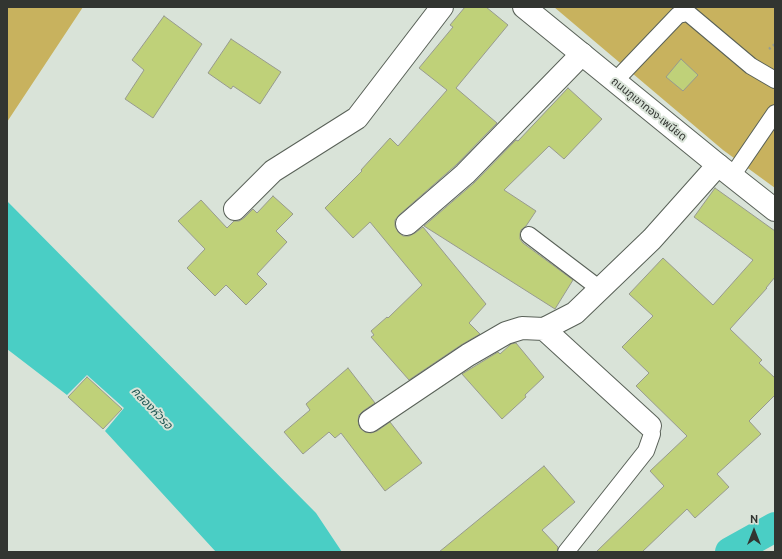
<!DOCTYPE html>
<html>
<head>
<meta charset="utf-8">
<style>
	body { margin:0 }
	#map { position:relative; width:782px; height:559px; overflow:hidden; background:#d9e3d8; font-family:Ubuntu,sans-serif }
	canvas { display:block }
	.frame { position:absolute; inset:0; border:8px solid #323531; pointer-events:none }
	.north { position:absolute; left:734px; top:511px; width:40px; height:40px; -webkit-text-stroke:3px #d9e3d8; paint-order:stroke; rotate:0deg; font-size:11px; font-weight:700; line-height:16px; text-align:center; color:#323531 }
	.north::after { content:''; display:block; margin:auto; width:14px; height:18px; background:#323531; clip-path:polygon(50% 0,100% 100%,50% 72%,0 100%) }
</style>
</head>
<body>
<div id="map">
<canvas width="782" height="559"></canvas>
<div class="frame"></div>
<div class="north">N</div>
</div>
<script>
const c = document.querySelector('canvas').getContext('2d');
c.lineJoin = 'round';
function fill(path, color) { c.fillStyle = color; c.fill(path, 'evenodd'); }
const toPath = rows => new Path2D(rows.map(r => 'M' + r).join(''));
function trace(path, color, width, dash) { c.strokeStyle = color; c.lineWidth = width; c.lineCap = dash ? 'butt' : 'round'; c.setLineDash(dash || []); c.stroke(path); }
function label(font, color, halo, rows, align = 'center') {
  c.font = font + ' Ubuntu,"Noto Sans Thai",sans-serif'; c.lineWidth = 4; c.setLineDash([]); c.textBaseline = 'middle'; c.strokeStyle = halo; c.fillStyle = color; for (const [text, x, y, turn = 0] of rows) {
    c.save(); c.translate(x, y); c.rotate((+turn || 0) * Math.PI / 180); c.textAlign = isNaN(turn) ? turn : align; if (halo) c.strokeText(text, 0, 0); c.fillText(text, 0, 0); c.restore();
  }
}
const green = toPath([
	[7,7,83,7,7,122],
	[554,7,775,7,775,188,723,150]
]);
const water = toPath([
	[7,201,316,513,342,552,216,552,105,431,124,408,87,375,67,395,7,349]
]);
const canal = toPath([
	[730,552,775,527]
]);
const building = toPath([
	[465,7,486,7,508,25,456,88,497,123,456,165,399,215,395,220,395,226,398,232,403,236,409,236,415,233,423,227,486,304,469,323,480,334,461,345,409,380,371,337,374,335,371,331,387,317,388,318,422,285,370,222,353,238,325,208,362,171,361,170,390,138,398,146,447,90,419,68,453,27,450,25,465,7],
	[164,16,202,44,153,118,125,99,144,70,132,60,164,16],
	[231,39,281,72,260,104,233,86,231,89,208,73,231,39],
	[681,59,698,75,683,91,666,77,681,59],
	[568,88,602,119,564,159,549,146,504,190,536,211,526,226,521,230,520,234,520,239,523,243,573,280,555,309,424,226,474,183,516,140,518,141,568,88],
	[715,188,775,231,775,277,766,288,767,288,730,329,762,360,759,363,775,378,775,395,749,421,761,434,717,474,729,487,695,518,687,509,642,552,596,552,664,486,650,471,687,436,636,386,649,373,622,347,653,316,629,294,663,258,713,305,753,260,694,217,715,188],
	[273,196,293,214,276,231,287,242,257,274,267,284,246,305,226,285,215,296,187,268,205,249,178,221,201,200,227,228,234,221,239,221,244,218,253,209,257,213,273,196],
	[516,343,544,377,525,395,526,397,502,419,462,374,498,352,500,354,511,344,516,343],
	[348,368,375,403,363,411,359,415,358,421,360,428,365,432,371,433,377,431,390,422,422,463,385,491,341,433,335,438,329,432,303,454,284,432,310,410,306,404,348,368],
	[87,377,122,409,103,429,68,397,87,377],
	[544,466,575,502,542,530,558,547,557,552,439,552,544,466]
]);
const path = toPath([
	[769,49,775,44]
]);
const lane = toPath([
	[615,81,678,15,688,13,751,66,775,80],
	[732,176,775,113],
	[529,235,600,289],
	[566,552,646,451,652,434,650,426]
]);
const street = toPath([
	[235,209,273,171,357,118,442,7],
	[407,224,465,174,582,54],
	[544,329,575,313,652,239,718,165],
	[370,421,468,355,506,333,522,328,544,329,650,426]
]);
const secondary = toPath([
	[524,7,718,165,775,210]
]);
const streetNames = [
	["ถนนภูเขาทอง-เพนียด",649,109,39]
];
const waterNames = [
	["คลองหัวรอ",152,408,46]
];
fill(green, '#c8b25e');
fill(water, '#4acec5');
trace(canal, '#4acec5', 30);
fill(building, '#bfd179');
trace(building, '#979a8e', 1);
trace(lane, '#596158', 18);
trace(street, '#596158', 24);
trace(secondary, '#596158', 24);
trace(path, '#959c94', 2.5, [2, 3]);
trace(lane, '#fff', 16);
trace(street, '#fff', 22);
trace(secondary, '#fff', 22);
label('11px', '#323531', '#d9e3d8', streetNames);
label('italic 12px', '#215854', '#d9e3d8', waterNames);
</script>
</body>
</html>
